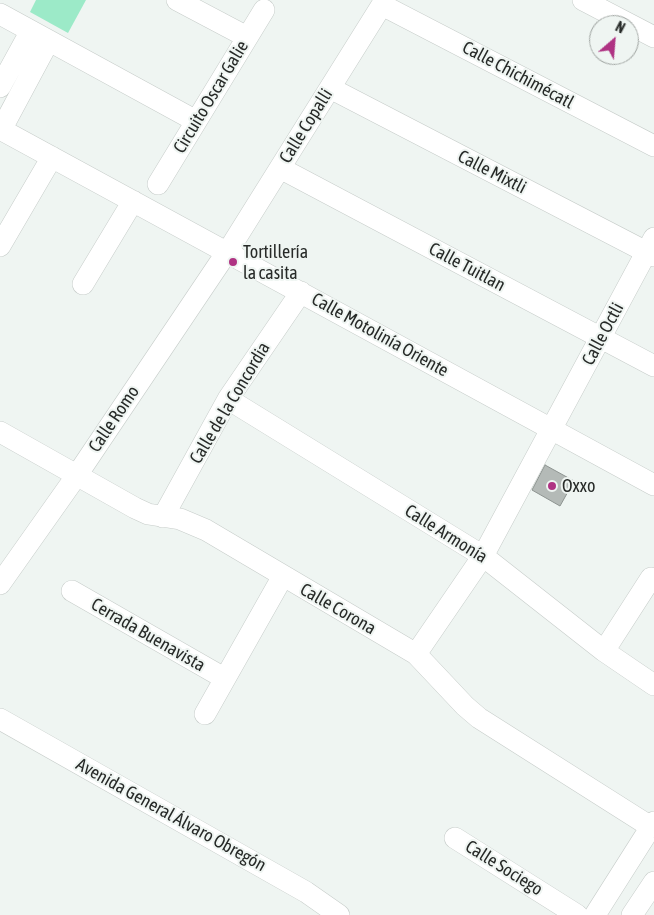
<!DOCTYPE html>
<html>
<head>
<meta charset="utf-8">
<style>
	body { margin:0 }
	#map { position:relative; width:654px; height:915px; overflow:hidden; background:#eff5f2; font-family:"Asap Condensed",sans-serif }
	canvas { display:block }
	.north { position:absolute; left:589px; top:15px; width:50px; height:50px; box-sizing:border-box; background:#eff5f2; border:1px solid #9fa4a1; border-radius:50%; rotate:27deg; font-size:14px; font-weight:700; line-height:20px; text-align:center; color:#272a28 }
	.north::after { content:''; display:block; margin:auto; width:18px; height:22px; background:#af3383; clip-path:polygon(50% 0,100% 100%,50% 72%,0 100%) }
</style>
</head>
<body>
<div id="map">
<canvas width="654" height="915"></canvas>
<div class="north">N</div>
</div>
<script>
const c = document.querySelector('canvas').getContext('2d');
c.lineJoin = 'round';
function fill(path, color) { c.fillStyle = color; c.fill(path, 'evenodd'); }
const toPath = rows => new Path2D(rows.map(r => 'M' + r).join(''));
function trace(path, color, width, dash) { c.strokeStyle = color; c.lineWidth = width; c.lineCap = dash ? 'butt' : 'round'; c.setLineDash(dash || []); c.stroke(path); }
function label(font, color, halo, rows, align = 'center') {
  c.font = font + ' "Asap Condensed",sans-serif'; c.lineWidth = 4; c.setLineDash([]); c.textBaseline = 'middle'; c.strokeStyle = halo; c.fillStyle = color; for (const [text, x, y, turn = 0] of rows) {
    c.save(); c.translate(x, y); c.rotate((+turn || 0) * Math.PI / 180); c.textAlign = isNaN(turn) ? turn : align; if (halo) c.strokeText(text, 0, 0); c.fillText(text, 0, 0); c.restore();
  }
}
const green = toPath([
	[36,0,86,0,68,33,30,12]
]);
const building = toPath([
	[545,465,574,481,560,506,532,490,545,465]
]);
const minor = toPath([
	[177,0,247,37],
	[583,0,654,37],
	[382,5,654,146],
	[0,14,196,121],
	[0,87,28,36,33,32],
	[330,88,654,256],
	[0,129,654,485],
	[1,130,46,46,51,42],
	[280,168,654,366],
	[158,184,264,10],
	[0,246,52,157],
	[83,284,133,201],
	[228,399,483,556,604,651,654,685],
	[0,432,135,508,148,514,180,519,206,530,416,654,465,706,479,718,651,827],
	[163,517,228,399,301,292],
	[0,584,77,475,233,243,385,0],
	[72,591,224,678],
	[604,651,651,578],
	[416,654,483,556,654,238],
	[205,714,283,576],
	[0,719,306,892,339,915],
	[455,838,577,915],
	[595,915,654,822],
	[632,915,654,882]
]);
const markers = [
	[233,262,5,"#af3383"],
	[552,486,5,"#af3383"]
];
const streetNames = [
	["Calle Chichimécatl",518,75,28],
	["Circuito Oscar Galie",211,97,-59],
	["Calle Copalli",306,126,-58],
	["Calle Mixtli",492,172,27],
	["Calle Tuitlan",467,267,28],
	["Calle Octli",603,334,-62],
	["Calle Motolinía Oriente",380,335,29],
	["Calle de la Concordia",230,403,-59],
	["Calle Romo",114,419,-56],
	["Calle Armonía",446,534,32],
	["Calle Corona",338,609,30],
	["Cerrada Buenavista",148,635,30],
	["Avenida General Álvaro Obregón",171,815,29],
	["Calle Sociego",504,868,32]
];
const poiNames = [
	["Tortillería",243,252],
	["la casita",243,273],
	["Oxxo",562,486]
];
fill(green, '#9ceac8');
fill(building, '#b4bab7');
trace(building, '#8d9390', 1);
trace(minor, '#c6ccc9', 22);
trace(minor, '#fff', 21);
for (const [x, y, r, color] of markers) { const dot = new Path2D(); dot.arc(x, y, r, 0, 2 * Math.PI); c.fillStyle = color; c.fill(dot); trace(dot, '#eff5f2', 2); }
label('18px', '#272a28', '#eff5f2', streetNames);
label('18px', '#272a28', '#eff5f2', poiNames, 'left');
</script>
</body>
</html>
